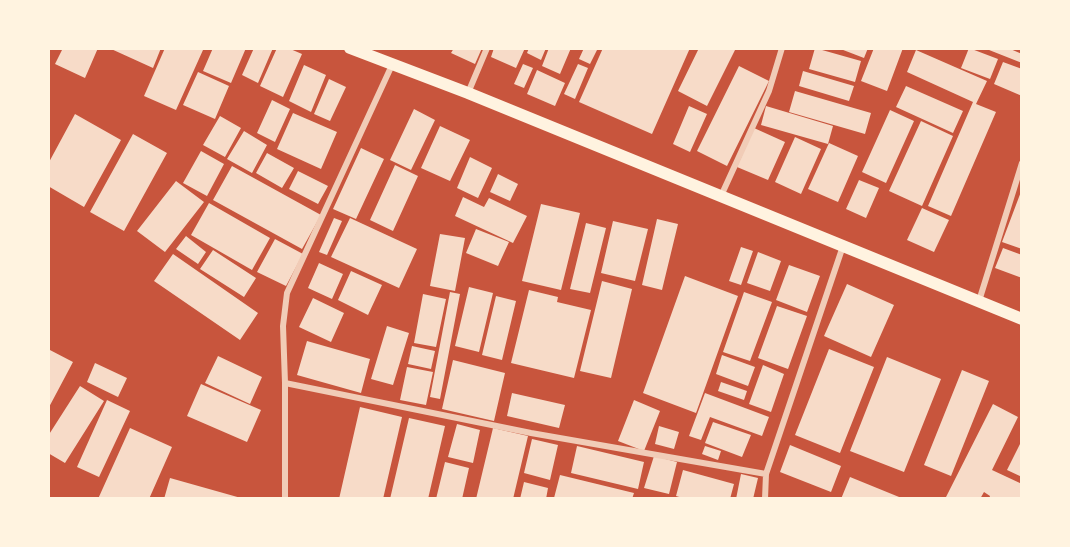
<!DOCTYPE html>
<html>
<head>
<meta charset="utf-8">
<style>
	body { margin:0 }
	#map { position:relative; width:1070px; height:547px; overflow:hidden; background:#c8553d; font-family:Cabin,sans-serif }
	canvas { display:block }
	.frame { position:absolute; inset:0; border:50px solid #fff3e0; pointer-events:none }
</style>
</head>
<body>
<div id="map">
<canvas width="1070" height="547"></canvas>
<div class="frame"></div>
</div>
<script>
const c = document.querySelector('canvas').getContext('2d');
c.lineJoin = 'round';
function fill(path, color) { c.fillStyle = color; c.fill(path, 'evenodd'); }
const toPath = rows => new Path2D(rows.map(r => 'M' + r).join(''));
function trace(path, color, width, dash) { c.strokeStyle = color; c.lineWidth = width; c.lineCap = dash ? 'butt' : 'round'; c.setLineDash(dash || []); c.stroke(path); }
const building = toPath([
	[63,48,98,48,85,78,55,64],
	[109,48,161,48,153,68],
	[165,48,198,48,203,50,176,110,144,96],
	[213,48,246,48,231,83,203,71],
	[254,48,273,48,258,83,242,75],
	[277,48,288,48,302,54,283,97,260,86],
	[454,48,482,48,475,64,451,53],
	[494,48,525,48,516,68,491,57],
	[529,48,546,48,541,60,527,53],
	[549,48,571,48,560,74,542,66],
	[584,48,598,48,590,64,579,59],
	[603,48,690,48,652,134,579,102],
	[699,48,736,48,707,106,678,91],
	[815,48,861,61,855,82,809,69],
	[838,48,868,48,864,58],
	[874,48,903,48,887,91,861,81],
	[969,48,998,59,990,79,961,68],
	[984,48,1008,48,1022,54,1022,63],
	[916,50,987,81,976,104,996,112,951,216,928,206,973,102,907,72],
	[1003,62,1022,69,1022,96,994,84],
	[523,64,533,68,524,88,514,84],
	[578,64,588,68,575,99,564,94],
	[304,65,326,75,311,112,289,101],
	[739,66,769,81,727,166,697,151],
	[537,70,565,83,555,106,527,94],
	[803,71,854,86,849,101,799,86],
	[198,72,229,86,215,119,183,105],
	[329,79,346,87,330,121,314,114],
	[906,86,963,111,953,133,896,107],
	[795,91,871,113,865,134,789,112],
	[272,100,290,109,275,142,257,133],
	[689,106,707,114,690,152,673,144],
	[766,106,833,126,828,144,761,125],
	[414,109,435,120,411,170,390,160],
	[890,110,914,121,886,183,862,172],
	[293,113,337,132,321,169,277,149],
	[75,114,121,140,84,207,48,186,48,164],
	[220,116,241,128,225,157,203,145],
	[921,121,953,136,922,206,889,191],
	[440,126,470,140,450,181,421,168],
	[754,128,785,142,768,180,737,167],
	[244,131,267,145,252,173,227,159],
	[133,134,167,153,124,231,90,212],
	[795,137,821,149,801,194,775,182],
	[829,143,858,156,838,202,808,189],
	[361,148,384,159,356,219,333,209],
	[201,151,224,164,207,196,183,183],
	[267,153,294,168,282,188,256,173],
	[470,157,492,168,478,198,457,188],
	[395,165,418,176,393,231,370,220],
	[232,166,321,215,302,249,213,200],
	[298,171,328,186,318,204,289,189],
	[498,174,518,184,510,201,490,192],
	[859,180,879,188,866,218,846,209],
	[176,181,204,202,165,252,137,231],
	[1022,189,1022,249,1002,242],
	[463,197,484,207,489,198,527,216,513,243,455,216],
	[209,203,270,238,252,270,191,235],
	[541,204,580,213,561,290,522,281],
	[922,208,949,220,934,252,907,240],
	[334,218,342,221,327,255,319,252],
	[350,218,417,249,399,288,331,257],
	[657,219,678,224,662,290,642,285],
	[613,221,648,229,635,281,601,273],
	[586,223,606,228,590,293,570,289],
	[476,229,509,242,498,266,466,253],
	[440,234,465,238,455,291,430,286],
	[186,236,206,252,198,264,176,249],
	[275,239,303,254,286,286,257,272],
	[741,247,753,251,741,285,729,281],
	[1003,248,1022,255,1022,278,995,268],
	[213,250,256,278,244,297,200,269],
	[758,252,781,261,770,291,747,283],
	[173,254,258,313,240,340,154,281],
	[319,263,343,274,332,299,308,288],
	[789,265,820,276,807,312,776,300],
	[351,271,382,285,368,315,338,300],
	[685,276,738,296,696,413,643,393],
	[602,281,632,289,611,378,580,371],
	[847,284,894,305,871,357,824,336],
	[469,287,493,293,479,352,455,346],
	[529,290,558,297,557,302,591,310,574,378,511,363],
	[450,292,460,294,440,399,430,397],
	[744,292,772,302,750,361,723,352],
	[423,294,446,299,436,347,414,343],
	[496,296,516,301,502,360,482,355],
	[313,298,344,313,331,342,299,327],
	[777,306,807,316,788,369,758,358],
	[387,326,409,333,393,385,371,379],
	[307,341,370,359,361,393,297,375],
	[412,346,435,351,431,369,408,364],
	[48,349,73,362,48,409],
	[829,349,874,367,840,453,795,435],
	[722,355,755,367,748,386,716,374],
	[218,356,262,377,250,404,205,383],
	[887,357,941,379,904,472,850,451],
	[453,360,505,373,494,421,442,409],
	[95,363,127,378,118,397,87,382],
	[763,365,784,374,771,412,749,404],
	[407,367,433,372,426,405,400,400],
	[962,370,989,381,951,476,924,465],
	[721,382,747,391,744,400,718,391],
	[201,384,261,410,247,442,187,416],
	[80,386,104,401,65,463,48,453,48,436],
	[512,393,565,405,559,428,507,416],
	[705,393,769,417,762,436,710,417,701,440,689,436],
	[107,400,130,411,99,477,77,467],
	[634,400,660,411,644,451,618,441],
	[993,404,1018,417,992,470,1022,484,1022,499,989,499,990,496,984,492,980,499,945,499],
	[360,407,402,417,383,499,339,499],
	[409,418,445,426,428,499,390,499],
	[713,422,751,435,742,457,705,443],
	[457,424,480,430,473,463,448,457],
	[659,426,679,432,674,449,655,444],
	[130,428,172,447,149,499,98,499],
	[493,428,528,436,513,499,476,499],
	[532,439,558,445,550,480,524,473],
	[1022,440,1022,477,1007,470],
	[790,445,841,466,831,492,780,472],
	[577,446,644,462,638,489,571,473],
	[705,446,721,451,718,460,702,454],
	[654,456,677,462,669,494,644,488],
	[445,462,469,468,462,499,436,499],
	[683,470,734,484,730,499,686,499,676,496],
	[741,474,758,478,753,499,736,499],
	[560,475,634,493,632,499,554,498],
	[850,477,904,499,841,499],
	[170,478,241,498,241,499,164,499],
	[524,482,548,488,546,499,520,499]
]);
const minor = toPath([
	[468,93,487,48],
	[721,196,769,91,782,48],
	[979,301,1022,163],
	[285,383,531,433,766,474],
	[285,499,285,383,283,326,287,293,392,65],
	[765,499,766,474,843,246]
]);
const secondary = toPath([
	[350,48,468,93,1022,319]
]);
fill(building, '#f7dbc8');
trace(minor, '#f1ccb7', 6);
trace(secondary, '#fff3e0', 12);
</script>
</body>
</html>
